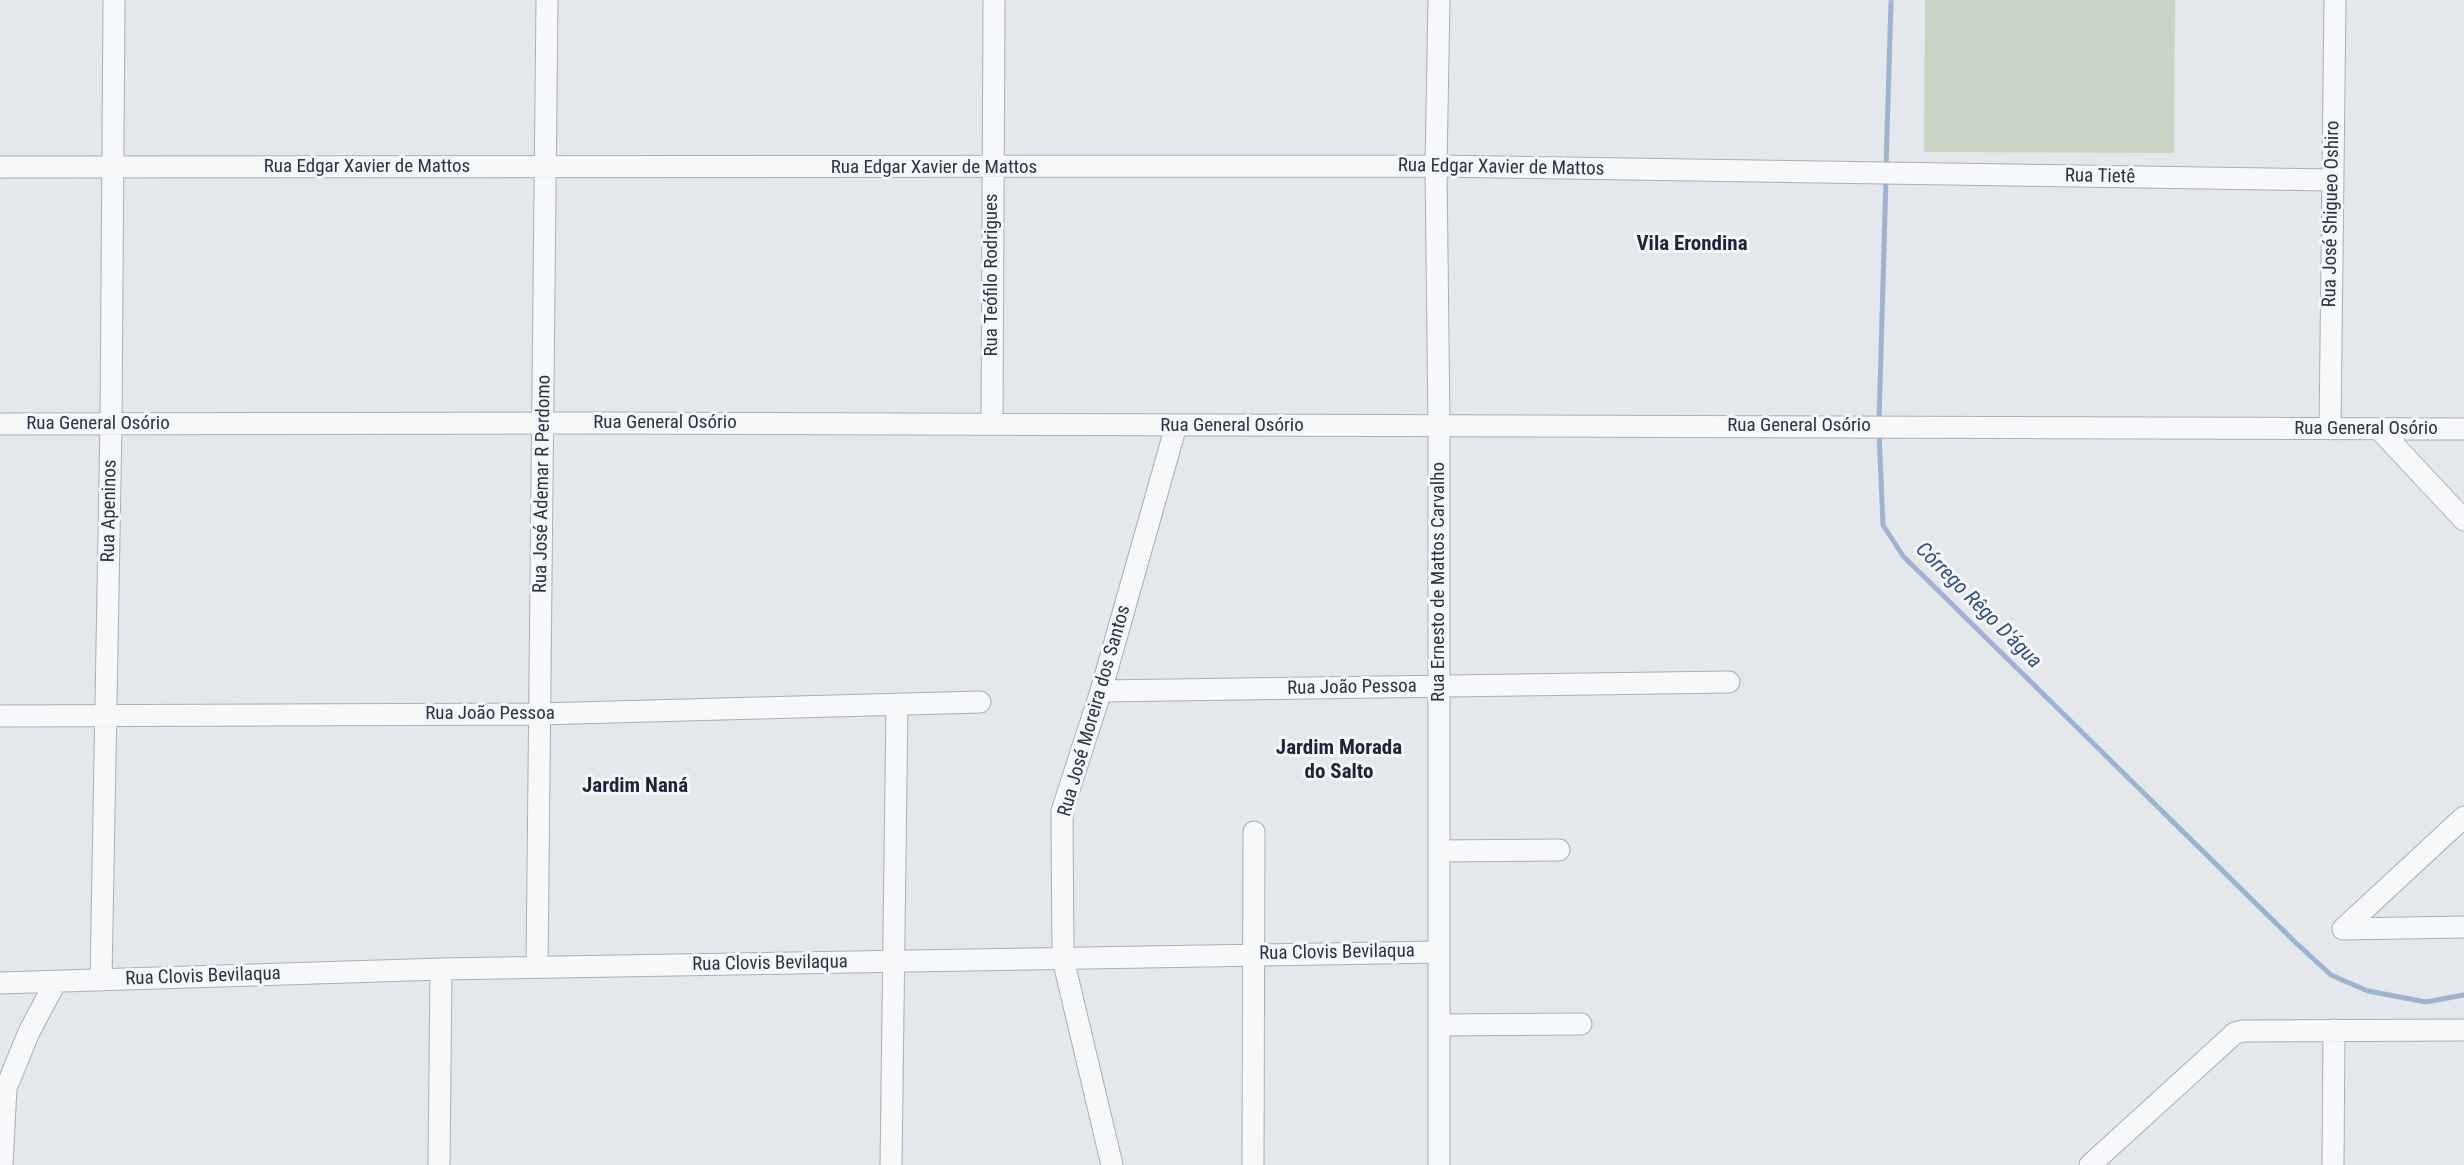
<!DOCTYPE html>
<html>
<head>
<meta charset="utf-8">
<style>
	body { margin:0 }
	canvas { display:block; background:#e4e7ec }
</style>
</head>
<body>
<canvas width="2464" height="1165"></canvas>
<script>
const c = document.querySelector('canvas').getContext('2d');
c.lineJoin = 'round';
function fill(path, color) { c.fillStyle = color; c.fill(path, 'evenodd'); }
const toPath = rows => new Path2D(rows.map(r => 'M' + r).join(''));
function trace(path, color, width, dash) { c.strokeStyle = color; c.lineWidth = width; c.lineCap = dash ? 'butt' : 'round'; c.setLineDash(dash || []); c.stroke(path); }
function label(font, color, halo, rows, align = 'center') {
  c.font = font + ' "Roboto Condensed",sans-serif'; c.lineWidth = 6; c.setLineDash([]); c.textBaseline = 'middle'; c.strokeStyle = halo; c.fillStyle = color; for (const [text, x, y, turn = 0] of rows) {
    c.save(); c.translate(x, y); c.rotate((+turn || 0) * Math.PI / 180); c.textAlign = isNaN(turn) ? turn : align; if (halo) c.strokeText(text, 0, 0); c.fillText(text, 0, 0); c.restore();
  }
}
const green = toPath([
	[1925,0,2175,0,2174,153,1924,152]
]);
const stream = toPath([
	[1886,167,1891,2],
	[1879,422,1886,177],
	[1879,432,1883,525,1903,556,2294,941,2331,975,2368,991,2426,1002,2464,995]
]);
const street = toPath([
	[0,167,1436,166,2332,180],
	[0,424,596,423,2464,429],
	[992,424,994,0],
	[2330,429,2335,0],
	[2379,429,2464,520],
	[1101,691,1729,682],
	[0,716,539,714,980,702],
	[1439,851,1559,850],
	[2343,929,2464,817],
	[2343,929,2464,927],
	[537,967,547,0],
	[101,980,111,424,114,0],
	[0,983,441,969,1439,952],
	[1439,1025,1581,1024],
	[2,1165,6,1088,29,1032,55,983],
	[439,1165,441,969],
	[891,1165,897,704],
	[1112,1165,1063,959,1062,811,1101,691,1176,426],
	[1253,1165,1254,832],
	[1439,1165,1439,426,1436,166,1439,0],
	[2090,1165,2235,1033,2243,1031,2464,1030],
	[2333,1165,2334,1030]
]);
const streetNames = [
	["Rua Edgar Xavier de Mattos",367,167],
	["Rua Edgar Xavier de Mattos",934,168],
	["Rua Edgar Xavier de Mattos",1501,168,1],
	["Rua Tietê",2100,177,1],
	["Rua José Shigueo Oshiro",2332,214,-89],
	["Rua Teófilo Rodrigues",992,275,-90],
	["Rua General Osório",665,423],
	["Rua General Osório",98,424],
	["Rua General Osório",1232,426],
	["Rua General Osório",1799,426],
	["Rua General Osório",2366,429],
	["Rua José Ademar R Perdomo",543,484,-89],
	["Rua Apeninos",110,511,-89],
	["Rua Ernesto de Mattos Carvalho",1439,582,-90],
	["Rua João Pessoa",1352,688,-1],
	["Rua José Moreira dos Santos",1095,711,-74],
	["Rua João Pessoa",490,714],
	["Rua Clovis Bevilaqua",1337,953,-1],
	["Rua Clovis Bevilaqua",770,964,-1],
	["Rua Clovis Bevilaqua",203,977,-2]
];
const neighbourhoodNames = [
	["Vila Erondina",1692,245],
	["Jardim Morada",1339,749],
	["do Salto",1339,773],
	["Jardim Naná",635,787]
];
const waterNames = [
	["Córrego Rêgo D'água",1978,606,45]
];
fill(green, '#c9d6c5');
trace(stream, '#9fb4cc', 5);
trace(street, '#a9aeb7', 23);
trace(street, '#f7f8fa', 21);
label('19px', '#2b3445', '#f4f6f9', streetNames);
label('bold 21px', '#1d2536', '#f4f6f9', neighbourhoodNames);
label('italic 21px', '#34527a', '#f4f6f9', waterNames);
</script>
</body>
</html>
